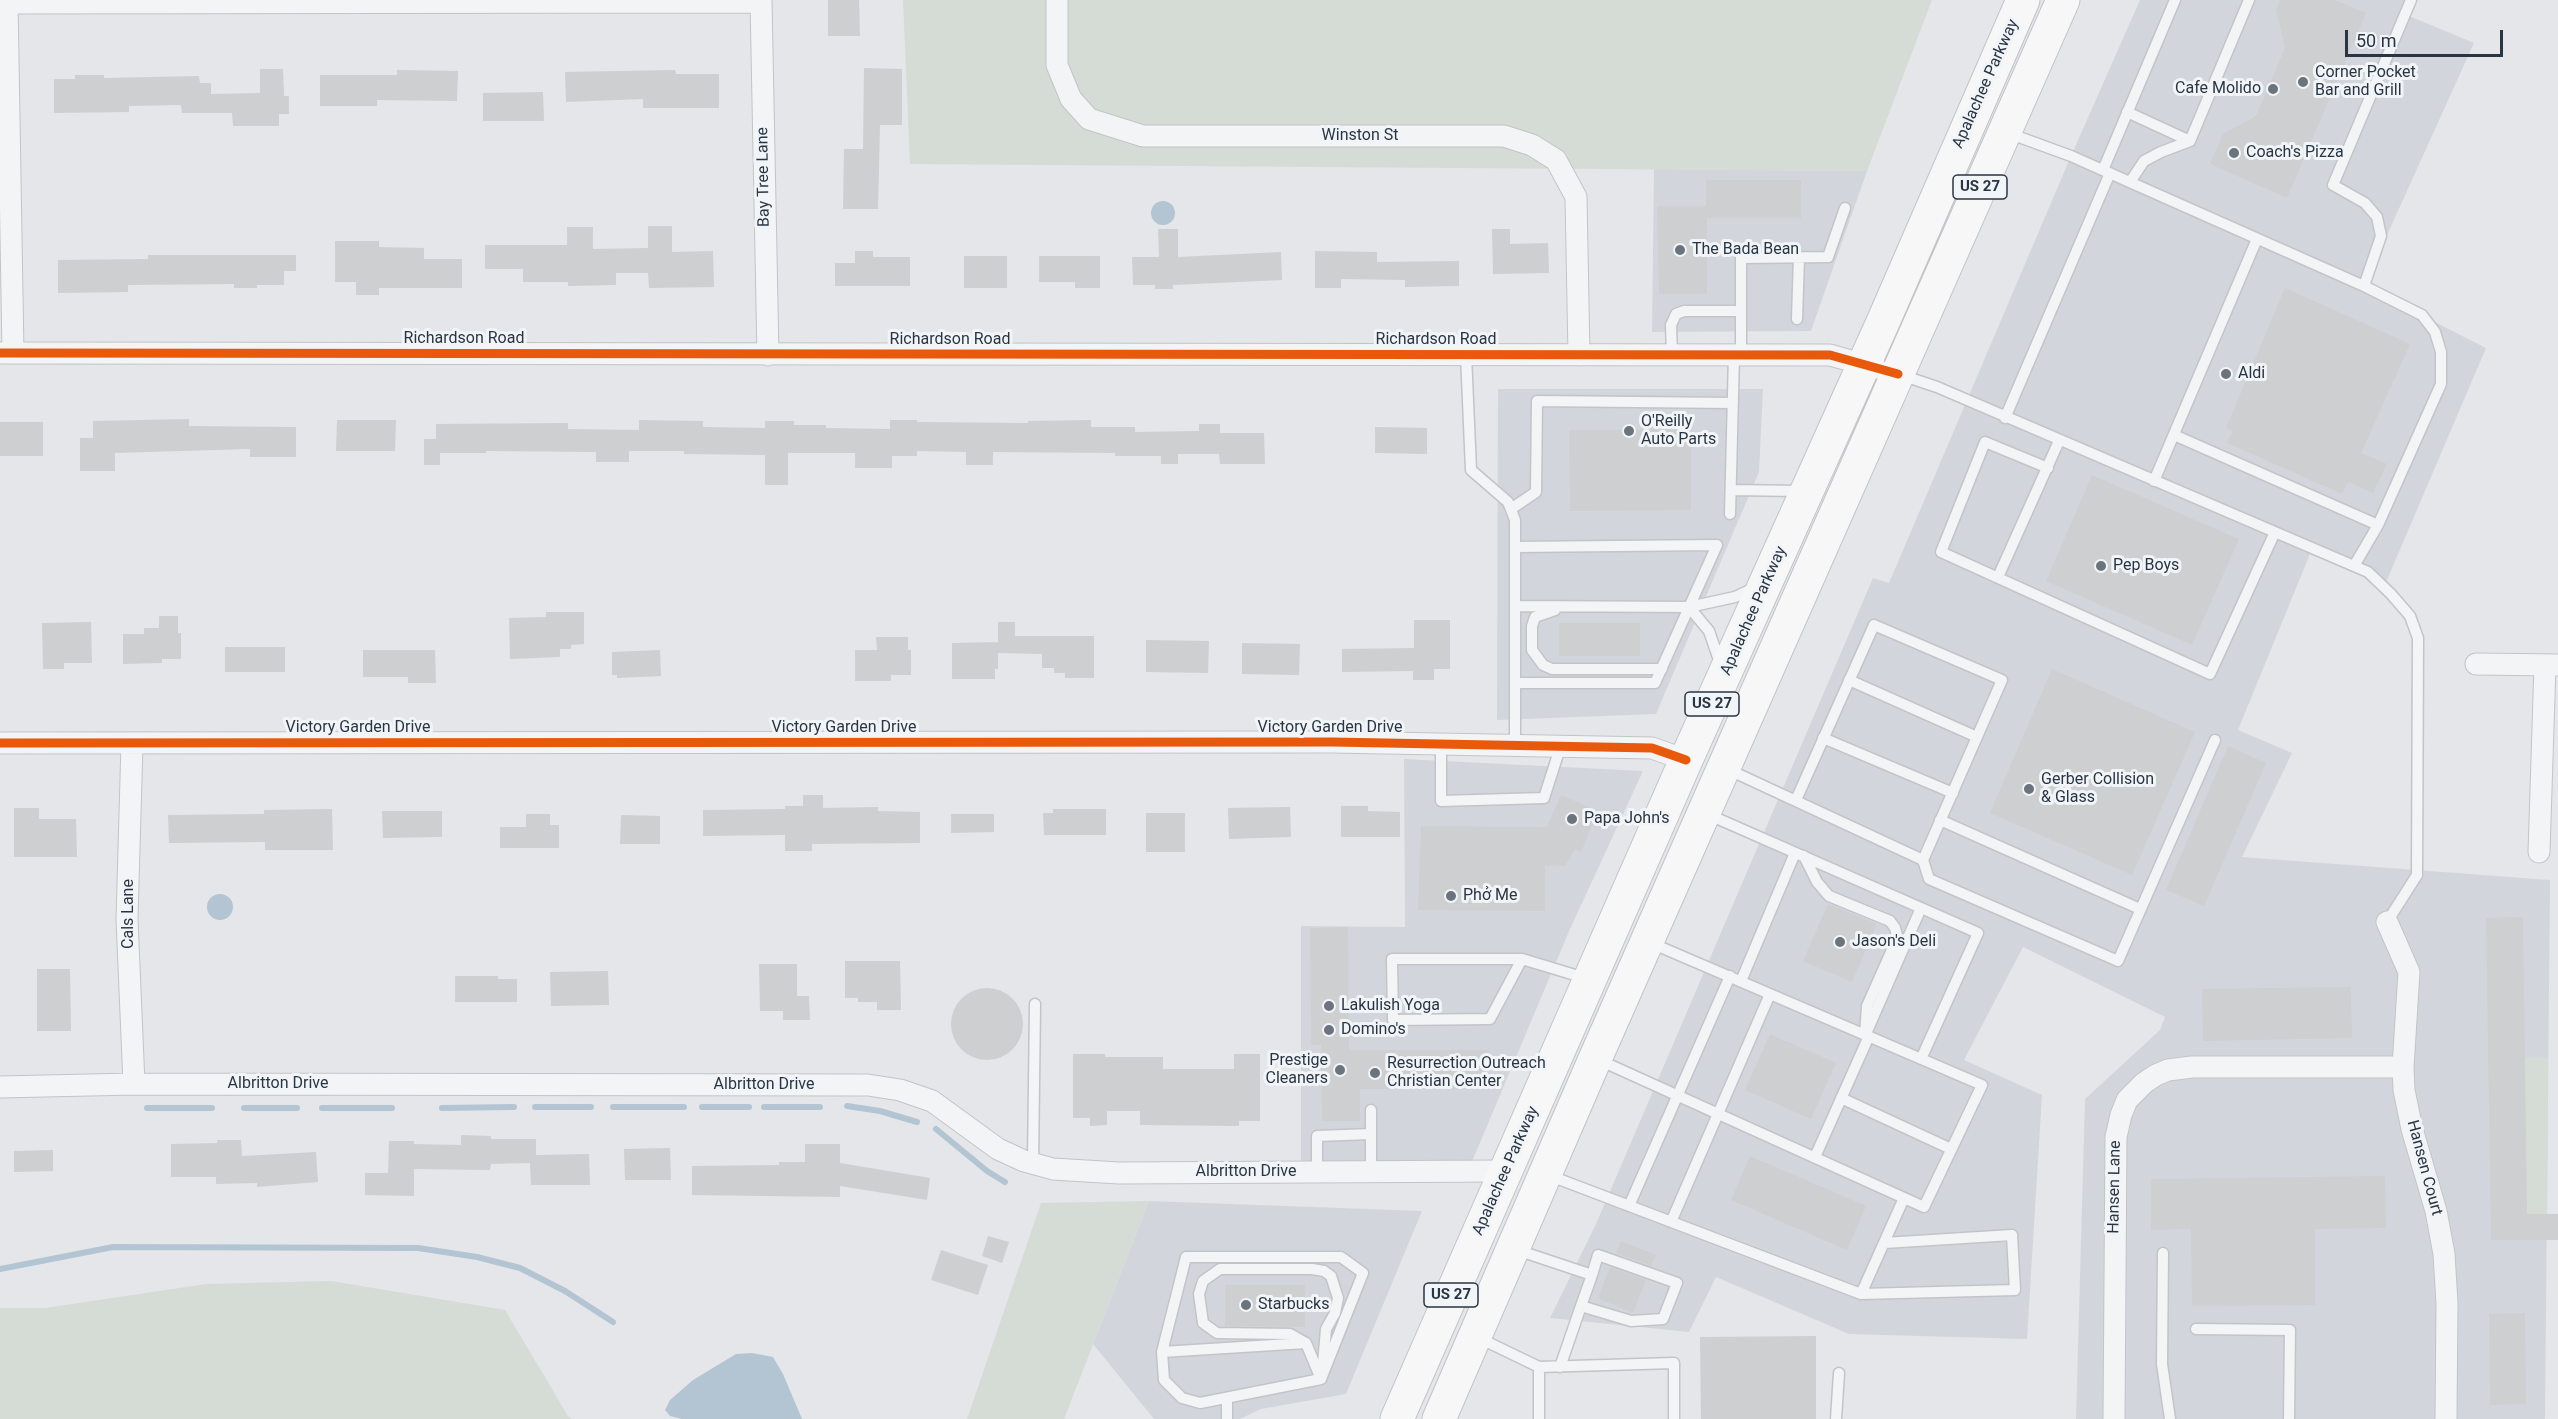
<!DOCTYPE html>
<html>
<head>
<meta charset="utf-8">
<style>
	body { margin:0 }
	#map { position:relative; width:2558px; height:1419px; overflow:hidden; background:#e4e6e9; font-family:Roboto,sans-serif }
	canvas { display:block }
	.scale { position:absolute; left:2345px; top:30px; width:158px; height:27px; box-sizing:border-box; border:3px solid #2a3543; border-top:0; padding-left:8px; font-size:18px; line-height:21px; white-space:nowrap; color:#2a3543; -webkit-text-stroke:4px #f2f5f8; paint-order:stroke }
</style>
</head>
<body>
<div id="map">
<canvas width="2558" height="1419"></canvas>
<div class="scale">50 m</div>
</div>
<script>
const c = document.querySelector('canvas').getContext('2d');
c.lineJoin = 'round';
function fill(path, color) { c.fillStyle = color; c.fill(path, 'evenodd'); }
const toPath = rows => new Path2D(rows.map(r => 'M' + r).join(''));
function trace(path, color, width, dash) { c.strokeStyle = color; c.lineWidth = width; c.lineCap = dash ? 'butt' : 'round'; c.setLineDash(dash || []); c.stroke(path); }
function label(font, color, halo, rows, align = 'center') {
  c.font = font + ' Roboto,sans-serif'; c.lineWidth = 6; c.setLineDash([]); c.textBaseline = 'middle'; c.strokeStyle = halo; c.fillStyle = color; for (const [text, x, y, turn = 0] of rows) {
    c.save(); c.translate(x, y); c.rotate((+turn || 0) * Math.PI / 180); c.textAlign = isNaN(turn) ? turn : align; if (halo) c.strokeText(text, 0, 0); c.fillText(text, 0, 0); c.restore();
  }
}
const built = toPath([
	[2140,0,2406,0,2402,13,2474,43,2364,286,2486,348,2384,587,2368,572,2312,549,2238,730,2292,753,2242,857,2550,880,2545,1419,2076,1419,2085,1099,2160,1030,2165,1017,2023,947,1964,1060,2042,1095,2027,1339,1849,1334,1716,1277,1689,1332,1550,1318,1596,1224,1873,578,1889,583,2071,156],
	[1654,169,1867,171,1811,331,1652,332],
	[1498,389,1763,389,1759,472,1656,714,1497,720],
	[1404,759,1643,771,1570,929,1471,1164,1301,1163,1301,926,1405,927],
	[1149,1201,1422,1211,1346,1394,1261,1409,1240,1419,1154,1419,1093,1344]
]);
const green = toPath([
	[903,0,1932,0,1867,171,910,164],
	[2524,1057,2548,1058,2547,1240,2527,1240,2526,1149,2490,1149,2489,1127,2525,1126],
	[1149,1201,1064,1419,967,1419,1041,1203],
	[331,1281,505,1310,568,1416,572,1419,0,1419,0,1308,45,1308,206,1284]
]);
const water = toPath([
	'1151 213a12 12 0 1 1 24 0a12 12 0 1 1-24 0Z',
	'207 907a13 13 0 1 1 26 0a13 13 0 1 1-26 0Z',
	[752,1353,773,1357,783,1374,802,1419,682,1419,670,1416,665,1410,670,1400,693,1380,736,1354]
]);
const stream = toPath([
	[847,1106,880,1111,917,1122],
	[535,1107,591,1107],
	[613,1107,684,1107],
	[702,1107,749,1107],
	[764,1107,820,1107],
	[147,1108,212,1108],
	[244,1108,297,1108],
	[322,1108,392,1108],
	[442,1108,514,1107],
	[936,1129,987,1171,1005,1182],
	[0,1269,113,1247,418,1248,477,1257,520,1268,565,1291,613,1322]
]);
const building = toPath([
	[828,0,859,0,860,36,828,36],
	[2280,0,2335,0,2366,13,2287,198,2210,164,2223,134,2256,116,2285,48,2276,10],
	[864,68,902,69,902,125,880,125,878,209,843,209,844,149,863,149],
	[260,69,283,69,284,96,289,96,289,114,279,114,279,126,233,126,232,113,182,113,181,105,129,106,129,112,54,113,54,79,75,79,75,75,104,75,104,78,199,76,200,83,211,83,211,94,260,93],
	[397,70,458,71,457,101,377,100,377,106,320,106,320,75,397,75],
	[675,70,676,74,719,74,719,108,643,108,643,99,566,102,565,72],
	[543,92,544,121,483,121,483,93],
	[1706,180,1801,180,1801,218,1707,218,1707,294,1659,294,1657,206,1706,206],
	[648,226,672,226,672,252,713,251,714,287,649,288,648,273,616,273,616,285,568,286,568,282,523,282,523,269,485,269,485,245,567,245,567,227,593,227,593,249,648,248],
	[1158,229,1178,229,1178,257,1281,252,1282,280,1173,285,1173,289,1155,289,1155,285,1133,285,1132,257,1159,257],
	[1492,229,1510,229,1510,244,1548,243,1549,273,1493,274],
	[335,241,379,241,379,247,424,248,424,259,462,259,462,288,379,288,379,295,356,295,356,282,335,282],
	[855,251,873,251,873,257,910,257,910,286,835,286,835,263,855,263],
	[1315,251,1377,252,1377,262,1459,261,1459,286,1405,287,1405,280,1341,279,1341,288,1315,288],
	[148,255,296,255,296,271,284,271,284,285,257,285,257,288,234,288,234,284,128,285,128,292,58,293,58,260,148,259],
	[964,256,1007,256,1007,288,964,288],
	[1039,256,1100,256,1100,288,1075,288,1075,282,1039,282],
	[2285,288,2410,344,2361,453,2387,464,2373,493,2348,482,2342,494,2227,443,2233,431,2226,428],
	[189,419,189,426,296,427,296,457,250,457,250,449,115,453,115,471,80,471,80,438,93,438,93,421],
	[337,420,396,420,395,451,336,451],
	[639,420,703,421,703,427,765,428,765,421,794,421,794,425,826,425,826,428,890,429,890,420,917,420,917,422,1028,423,1028,421,1091,420,1091,427,1135,427,1135,432,1199,431,1199,424,1220,424,1220,433,1264,433,1265,464,1220,464,1219,454,1178,454,1178,464,1161,464,1161,456,1115,456,1115,453,993,452,993,465,966,465,966,452,917,451,917,456,892,456,892,468,855,468,855,453,788,453,788,485,765,485,765,455,684,454,684,451,629,451,629,462,596,462,596,452,486,451,486,453,440,453,440,465,424,465,424,439,436,439,436,424,568,423,568,429,639,430],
	[0,422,43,422,43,456,0,456],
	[1375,427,1427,428,1427,454,1375,453],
	[1691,429,1691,510,1570,511,1569,430],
	[2092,475,2239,539,2192,645,2046,581],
	[546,612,584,612,584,644,571,645,571,649,560,649,560,657,510,659,509,618,546,617],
	[159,616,178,616,178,633,181,633,181,659,162,659,162,663,123,664,123,634,144,634,144,628,159,628],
	[1414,620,1450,620,1450,669,1434,669,1434,680,1413,680,1413,671,1342,672,1342,649,1414,648],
	[91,622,92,663,64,663,64,669,43,669,42,623],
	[998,622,1015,622,1015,636,1094,636,1094,678,1065,678,1065,673,1054,673,1054,668,1042,668,1042,654,998,653],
	[1559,623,1640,623,1640,656,1559,656],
	[876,637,908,637,908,650,911,650,911,675,891,675,891,681,855,681,855,650,877,650],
	[1146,640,1209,641,1208,673,1146,672],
	[998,642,998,669,995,669,995,679,952,679,952,643],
	[1242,643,1300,644,1299,675,1242,674],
	[225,647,285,647,285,672,225,672],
	[363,650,435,650,436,683,408,683,408,677,363,677],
	[660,650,661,676,617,678,617,675,612,675,612,652],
	[2052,669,2195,732,2132,875,1990,813],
	[2228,746,2266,763,2204,906,2166,890],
	[803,795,823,795,823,808,878,807,878,811,920,812,920,843,812,844,812,851,785,851,785,835,703,836,703,810,785,809,785,806,803,806],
	[1561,795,1598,811,1581,852,1575,849,1565,866,1545,866,1545,911,1418,910,1421,826,1547,827],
	[1341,806,1368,806,1368,811,1400,812,1400,837,1341,837],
	[1290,807,1291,837,1229,839,1228,808],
	[14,808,39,808,39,819,76,819,77,857,14,857],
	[332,809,333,850,265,850,265,842,169,843,168,815,264,814,264,810],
	[1053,809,1106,809,1106,835,1044,835,1043,813,1053,813],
	[382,811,442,811,442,837,383,838],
	[1146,813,1185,813,1185,852,1146,852],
	[526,814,550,814,550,825,559,825,559,848,500,848,500,827,526,827],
	[951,814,994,814,994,832,951,833],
	[621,815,660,816,660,844,620,844],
	[1828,904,1877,924,1852,982,1803,961],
	[2523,917,2527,1214,2558,1214,2558,1240,2491,1240,2486,918],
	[1348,927,1349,1050,1489,1050,1477,1089,1360,1089,1360,1121,1322,1121,1321,1045,1311,1045,1310,928],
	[845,961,900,961,901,1010,877,1010,877,1002,858,1002,858,998,845,998],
	[759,964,797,964,797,996,809,996,810,1020,783,1020,783,1011,760,1011],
	[37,969,70,969,71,1031,37,1031],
	[608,971,609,1005,551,1006,550,972],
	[455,976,498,976,498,979,517,979,517,1002,455,1002],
	[2351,987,2352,1038,2203,1041,2202,989],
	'951 1024a36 36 0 1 1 72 0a36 36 0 1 1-72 0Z',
	[1770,1034,1836,1063,1811,1119,1745,1090],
	[1073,1054,1105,1054,1105,1057,1163,1057,1163,1069,1234,1069,1234,1054,1260,1054,1260,1121,1239,1121,1239,1126,1140,1125,1140,1111,1107,1111,1107,1125,1090,1126,1090,1118,1073,1118],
	[461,1135,491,1136,491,1139,536,1139,536,1155,589,1154,590,1185,531,1185,530,1163,491,1164,490,1170,414,1169,414,1196,365,1195,365,1173,388,1173,389,1141,414,1141,414,1144,461,1145],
	[217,1140,241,1140,242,1156,316,1152,318,1182,257,1187,257,1183,216,1184,216,1177,171,1177,171,1144,217,1143],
	[805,1144,840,1144,840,1163,930,1178,927,1200,840,1186,840,1197,692,1195,692,1166,779,1165,779,1162,805,1162],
	[670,1148,671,1180,625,1180,624,1149],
	[53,1150,53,1171,14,1172,14,1151],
	[1750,1156,1866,1206,1847,1250,1731,1200],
	[2385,1176,2386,1228,2315,1229,2315,1305,2192,1306,2191,1229,2151,1230,2151,1179],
	[988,1236,1009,1242,1002,1263,982,1256],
	[1621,1241,1656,1255,1651,1266,1616,1253],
	[941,1250,988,1265,978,1295,931,1280],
	[1610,1267,1646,1280,1633,1313,1598,1298],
	[1225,1285,1305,1285,1305,1327,1225,1326],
	[2525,1313,2526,1404,2490,1405,2489,1314],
	[1816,1336,1816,1419,1701,1419,1700,1337]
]);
const lane = toPath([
	[2127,112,2190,141],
	[2008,133,2071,156,2364,286,2422,315,2435,332,2441,352,2441,384,2378,525,2354,566],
	[2103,170,2175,0],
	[2130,182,2144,161,2161,152,2190,141,2249,0],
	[2364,286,2381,236,2377,217,2365,203,2333,185,2411,0],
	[1797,319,1799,257],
	[1466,355,1471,470,1508,502,1515,520,1515,745],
	[1672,355,1671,325,1676,314,1684,311,1741,311],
	[1741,355,1741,258,1828,257,1845,208],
	[1901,375,1937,387,2368,572,2391,594,2410,616,2418,638,2417,875,2387,922],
	[2005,418,2110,173],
	[2174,435,2378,525],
	[2048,468,1985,442,1941,552,2210,674,2275,532],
	[2154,481,2257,239],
	[1731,490,1801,491],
	[1511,509,1536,492,1537,401,1733,403],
	[1730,514,1734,355],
	[1515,547,1717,545,1655,683,1515,683],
	[1998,577,2059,441],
	[1515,606,1689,607,1735,597,1754,588],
	[1689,607,1709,631,1720,663],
	[1555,610,1535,617,1532,626,1532,650,1543,665,1552,669,1662,669],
	[1849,680,1977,737],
	[1823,738,1953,793],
	[1441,744,1441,801,1544,798,1561,745],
	[1727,769,1923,860,1929,879,2118,961,2215,740],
	[1796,800,1874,625,2002,680,1923,860],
	[1707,814,1978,933,1921,1059],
	[1940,820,2140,909],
	[1804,856,1817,882,1829,896,1890,921,1895,928,1897,936,1895,943,1867,1006,1865,1035],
	[1522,959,1490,1019,1393,1020,1392,959,1522,959,1585,978],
	[1741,981,1795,853],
	[1868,1029,1921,908],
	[1599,1060,1924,1207,1982,1085,1651,943],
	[1841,1098,1951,1149],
	[1371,1110,1371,1171],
	[1815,1157,1869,1036],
	[1033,1164,1035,1004],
	[1317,1172,1317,1136,1371,1134],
	[1548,1175,1861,1294,2015,1290,2012,1235,1884,1243],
	[1629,1206,1730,976],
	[1671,1222,1770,994],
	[1517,1250,1592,1275],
	[2163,1253,2162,1364,2170,1419],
	[1186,1257,1341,1257,1363,1273,1321,1379,1200,1403,1182,1398,1164,1380,1162,1352,1186,1257],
	[1861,1294,1904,1198],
	[2196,1329,2290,1330,2289,1419],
	[1479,1338,1539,1367,1674,1363,1674,1419],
	[1306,1343,1290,1334,1217,1333,1203,1323,1199,1294,1203,1281,1220,1269,1312,1269,1324,1271,1331,1276,1338,1298,1335,1313,1326,1329,1323,1364],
	[1162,1352,1306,1343,1321,1379],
	[1539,1367,1539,1419],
	[1560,1367,1581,1306,1592,1275,1598,1255,1677,1283,1663,1319,1631,1321,1581,1306],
	[1227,1398,1227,1419],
	[1836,1419,1839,1373]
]);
const street = toPath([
	[7,0,13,353],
	[761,0,768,355],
	[1057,0,1057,65,1071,99,1089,119,1143,136,1504,136,1532,145,1556,160,1576,197,1579,355],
	[7,3,761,2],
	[0,353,1830,355,1876,368],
	[2476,664,2558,665],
	[0,743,1332,742,1652,748,1686,760],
	[132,744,127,919,134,1084],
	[2539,852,2545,665],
	[2387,922,2409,972,2403,1067,2404,1090,2412,1129,2436,1211,2444,1254,2447,1303,2446,1419],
	[0,1087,134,1084,868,1085,900,1090,932,1101,998,1149,1024,1161,1053,1169,1119,1173,1506,1171],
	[2114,1419,2116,1137,2121,1115,2127,1100,2144,1083,2156,1075,2168,1070,2192,1067,2403,1067]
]);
const primary = toPath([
	[1397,1419,1686,760,1883,322,2023,0],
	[1439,1419,1595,1059,2063,0]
]);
const cycleway = toPath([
	[0,353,1830,355,1898,374],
	[0,743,1332,742,1652,748,1686,760]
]);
const markers = [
	[2303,82,6,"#6b737d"],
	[2273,89,6,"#6b737d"],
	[2234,153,6,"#6b737d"],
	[1680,250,6,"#6b737d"],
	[2226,374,6,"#6b737d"],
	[1629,431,6,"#6b737d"],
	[2101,566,6,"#6b737d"],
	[2029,789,6,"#6b737d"],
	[1572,819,6,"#6b737d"],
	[1451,896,6,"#6b737d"],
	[1840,942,6,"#6b737d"],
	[1329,1006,6,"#6b737d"],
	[1329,1030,6,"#6b737d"],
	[1340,1070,6,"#6b737d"],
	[1375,1073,6,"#6b737d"],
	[1246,1305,6,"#6b737d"]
];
const shields = [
	[1980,187,54],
	[1712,704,54],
	[1451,1295,54]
];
const shieldNames = [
	["US 27",1980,187],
	["US 27",1712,704],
	["US 27",1451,1295]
];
const poiNames = [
	["Corner Pocket",2315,73],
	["Bar and Grill",2315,91],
	["Cafe Molido",2261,89,"right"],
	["Coach's Pizza",2246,153],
	["The Bada Bean",1692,250],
	["Aldi",2238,374],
	["O'Reilly",1641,422],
	["Auto Parts",1641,440],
	["Pep Boys",2113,566],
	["Gerber Collision",2041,780],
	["& Glass",2041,798],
	["Papa John's",1584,819],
	["Phở Me",1463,896],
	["Jason's Deli",1852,942],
	["Lakulish Yoga",1341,1006],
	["Domino's",1341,1030],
	["Prestige",1328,1061,"right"],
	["Cleaners",1328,1079,"right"],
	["Resurrection Outreach",1387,1064],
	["Christian Center",1387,1082],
	["Starbucks",1258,1305]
];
const streetNames = [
	["Apalachee Parkway",1986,84,-66],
	["Winston St",1360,136],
	["Bay Tree Lane",764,177,-91],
	["Richardson Road",464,339],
	["Richardson Road",950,340],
	["Richardson Road",1436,340],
	["Apalachee Parkway",1754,611,-66],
	["Victory Garden Drive",358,728],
	["Victory Garden Drive",844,728],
	["Victory Garden Drive",1330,728],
	["Cals Lane",129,914,-90],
	["Albritton Drive",278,1084],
	["Albritton Drive",764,1085],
	["Hansen Court",2424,1168,75],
	["Apalachee Parkway",1506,1171,-66],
	["Albritton Drive",1246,1172],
	["Hansen Lane",2115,1187,-89]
];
fill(built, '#d2d6dc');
fill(green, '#d5dcd5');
fill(water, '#b3c5d3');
trace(stream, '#b3c5d3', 6);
fill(building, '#cdcfd1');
trace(lane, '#c2c4c7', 13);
trace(street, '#c2c4c7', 23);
trace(primary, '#c0c3c7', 35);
trace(lane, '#f3f4f6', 10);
trace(street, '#f3f4f6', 21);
trace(primary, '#f7f7f7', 33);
trace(cycleway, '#e8590c', 9);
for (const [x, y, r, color] of markers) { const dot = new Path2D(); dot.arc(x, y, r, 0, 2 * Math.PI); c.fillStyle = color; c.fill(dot); trace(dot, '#f2f5f8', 2); }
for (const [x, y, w] of shields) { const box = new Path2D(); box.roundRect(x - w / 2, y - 12, w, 24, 4.5); c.fillStyle = '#f2f5f8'; c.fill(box); trace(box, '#2a3543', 1.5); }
label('bold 15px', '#2a3543', null, shieldNames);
label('16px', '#2a3543', '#f2f5f8', poiNames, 'left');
label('16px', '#2a3543', '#f2f5f8', streetNames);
</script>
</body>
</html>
